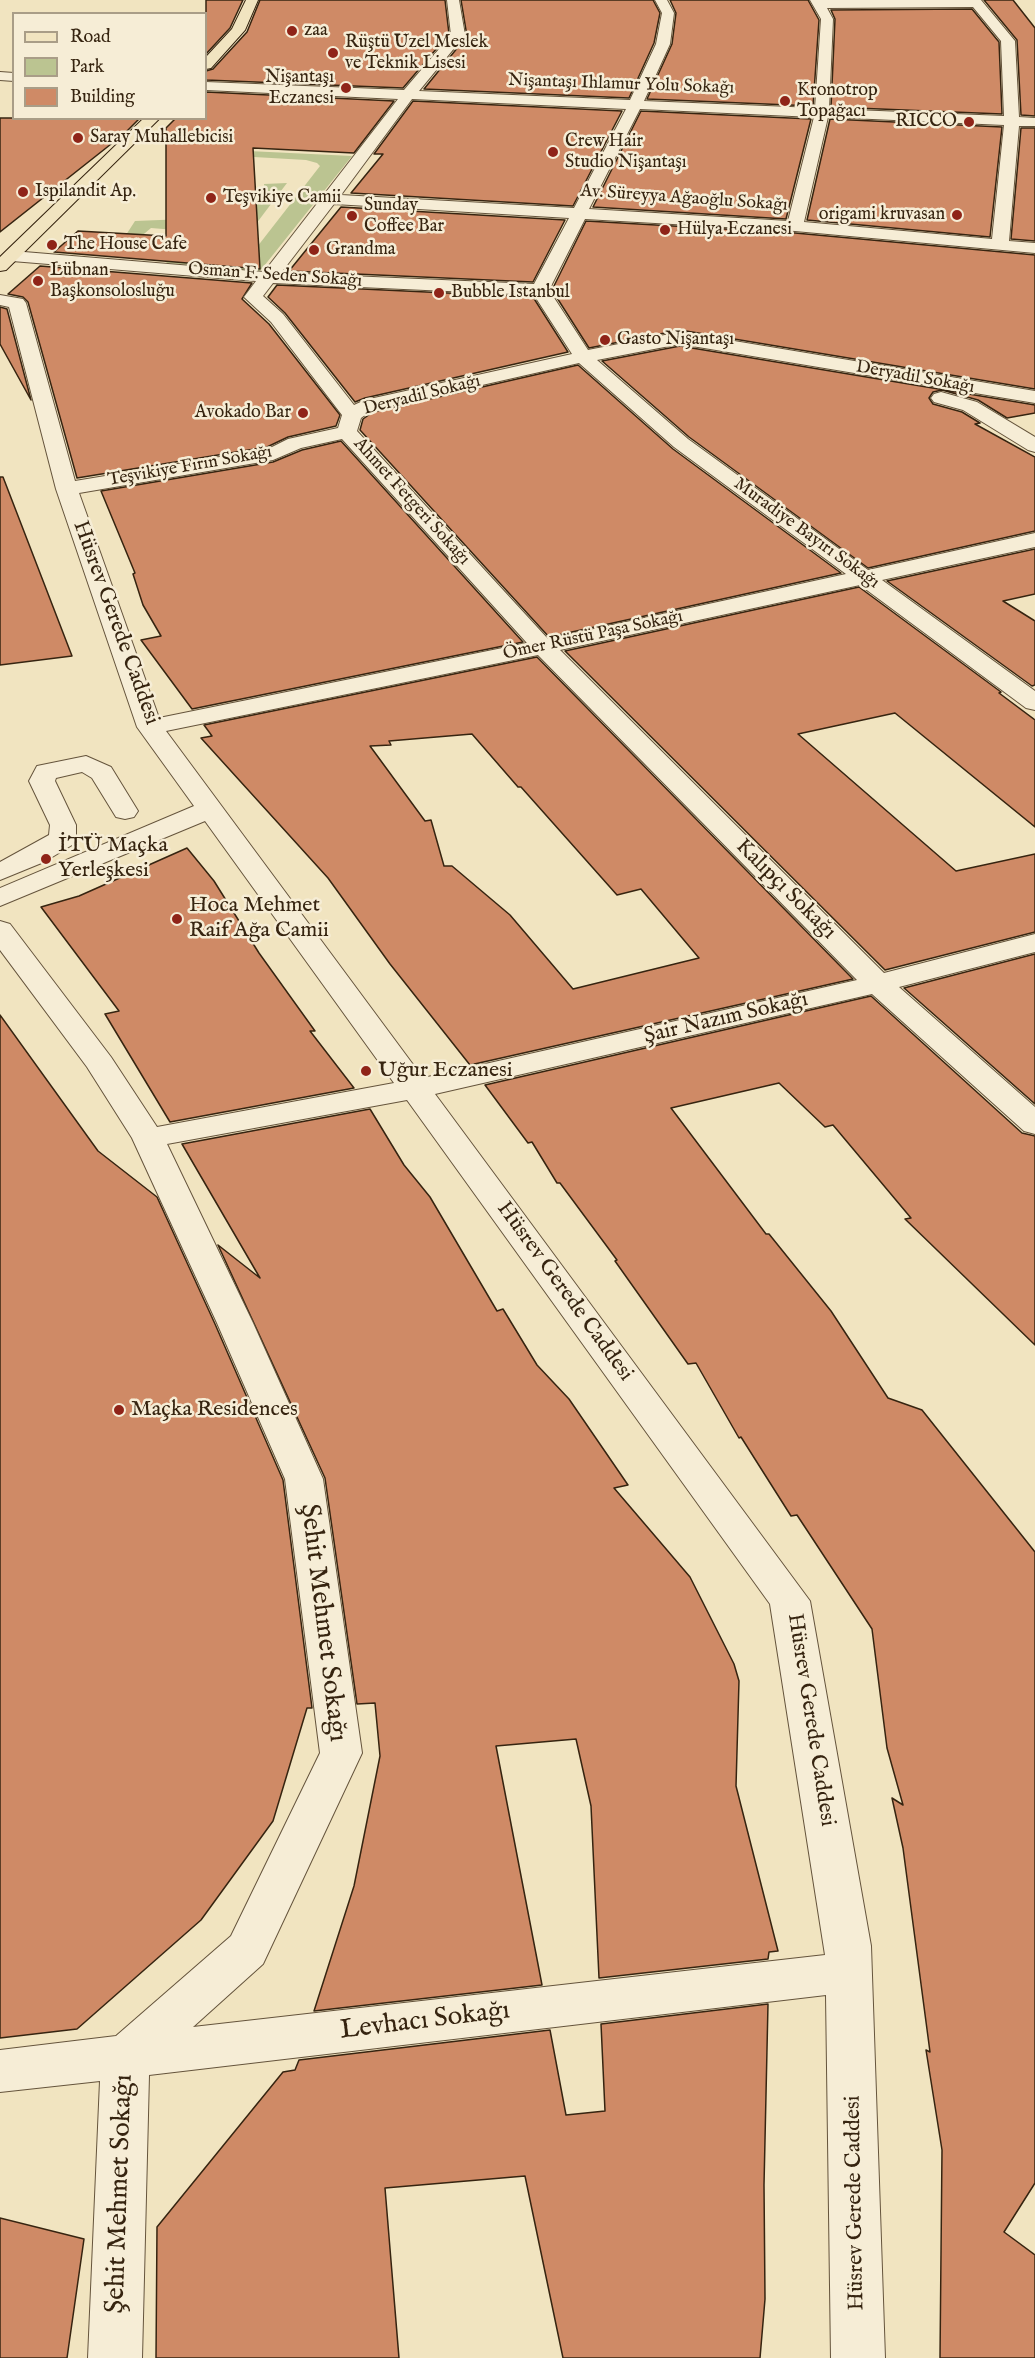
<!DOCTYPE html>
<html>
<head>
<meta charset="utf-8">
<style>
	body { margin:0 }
	#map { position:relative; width:1035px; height:2358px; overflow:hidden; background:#f1e4c0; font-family:"IM FELL English",serif }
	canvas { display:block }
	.legend { position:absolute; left:12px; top:12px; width:195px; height:108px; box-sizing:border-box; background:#f6edd6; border:2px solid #a99d87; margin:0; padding:8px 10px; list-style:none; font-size:18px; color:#362410 }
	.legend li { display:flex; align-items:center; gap:12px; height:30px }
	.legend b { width:30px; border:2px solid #a99d87 }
</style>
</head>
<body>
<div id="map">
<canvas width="1035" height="2358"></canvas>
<ul class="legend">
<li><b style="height:8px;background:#f1e4c0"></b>Road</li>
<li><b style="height:16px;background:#bbc491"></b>Park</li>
<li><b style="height:16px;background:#cf8a66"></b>Building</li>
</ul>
</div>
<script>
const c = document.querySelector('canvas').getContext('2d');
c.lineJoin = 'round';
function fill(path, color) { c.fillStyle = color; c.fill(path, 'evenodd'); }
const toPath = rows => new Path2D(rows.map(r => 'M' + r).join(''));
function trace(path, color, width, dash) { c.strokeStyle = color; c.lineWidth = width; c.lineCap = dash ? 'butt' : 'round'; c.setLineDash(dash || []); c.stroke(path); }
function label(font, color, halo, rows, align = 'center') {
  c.font = font + ' "IM FELL English",serif'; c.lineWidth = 5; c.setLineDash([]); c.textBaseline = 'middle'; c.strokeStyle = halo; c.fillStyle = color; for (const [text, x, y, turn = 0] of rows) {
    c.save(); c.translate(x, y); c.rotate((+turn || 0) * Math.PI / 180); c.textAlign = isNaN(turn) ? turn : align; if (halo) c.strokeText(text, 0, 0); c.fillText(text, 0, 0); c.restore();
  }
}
const green = toPath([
	[207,149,352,156,260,271,166,263,174,254,257,247,320,166,317,163,306,160,202,154],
	[287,183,265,212,247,236,257,195,265,195,264,184],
	[185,219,175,230,151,228,138,239,124,238,135,221]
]);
const building = toPath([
	[206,0,243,0,230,28,206,54,206,0],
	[260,0,445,0,449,34,403,88,206,80,206,71,213,69,247,32,260,0],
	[461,0,653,0,660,13,654,43,629,98,424,89,467,36,461,0],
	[670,0,808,0,819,20,813,106,647,99,672,44,676,13,670,0],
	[984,0,1013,0,1035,28,1035,116,1021,115,1017,40,984,0],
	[972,9,999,42,1002,114,831,107,835,19,831,10,972,9],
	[206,92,394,101,354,153,253,148,260,269,54,252,78,231,166,236,166,128,176,118,206,118,206,92],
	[413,101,622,111,573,206,351,193,383,154,374,154,413,101],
	[641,111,811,119,786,219,593,207,641,111],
	[0,118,140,118,125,133,0,232,0,118],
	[830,119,1002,127,990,237,807,220,830,119],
	[1021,128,1035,128,1035,241,1011,239,1021,128],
	[341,207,565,220,533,282,289,271,341,207],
	[586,221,795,233,1035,255,1035,389,680,330,589,348,552,290,586,221],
	[40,266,252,283,242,299,269,324,340,415,336,426,288,437,267,447,77,478,28,302,23,297,8,294,40,266],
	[277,285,533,297,568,352,365,398,355,402,285,313,268,297,277,285],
	[0,307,7,309,31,400,0,344,0,307],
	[680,346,1035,405,1035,413,1007,418,978,400,942,390,933,392,929,398,933,404,962,412,980,423,975,424,1035,457,1035,531,868,568,689,437,602,361,680,346],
	[578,365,673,449,841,573,549,637,360,430,363,419,373,412,578,365],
	[341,441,523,642,192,709,141,640,161,636,143,605,133,574,135,573,101,491,273,462,302,450,341,441],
	[0,477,3,477,72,656,0,665,0,477],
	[1035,549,1035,594,1003,601,1035,621,1035,685,1032,686,887,581,1035,549],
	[859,587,1001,692,999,693,1035,720,1035,827,895,713,798,734,956,871,1035,854,1035,932,885,970,565,651,859,587],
	[537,657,853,979,470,1065,390,964,328,878,201,738,212,736,204,725,537,657],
	[472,734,518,787,521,787,617,895,641,889,699,958,573,989,510,915,452,866,444,866,431,820,425,821,370,746,391,745,389,741,472,734],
	[187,848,214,881,259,953,315,1031,310,1031,354,1088,170,1122,105,1014,119,1011,41,907,79,896,187,848],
	[1035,954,1035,1104,904,988,1035,954],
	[871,996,1022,1133,1035,1136,1035,1345,905,1219,911,1218,833,1125,825,1127,779,1083,671,1108,766,1234,769,1234,831,1311,888,1398,922,1410,1035,1552,1035,2183,1004,2232,1035,2255,1035,2358,940,2358,942,2150,926,2050,930,2052,903,1848,892,1798,903,1805,887,1748,872,1629,797,1515,791,1516,741,1437,739,1438,696,1363,688,1364,615,1261,617,1260,560,1183,557,1183,532,1142,528,1143,485,1085,871,996],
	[0,1015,98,1151,157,1197,215,1324,283,1480,312,1708,307,1708,273,1821,201,1920,77,2029,0,2038,0,1015],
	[370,1109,404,1165,430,1197,497,1311,503,1309,537,1365,569,1399,628,1485,614,1488,690,1577,734,1664,739,1681,736,1786,778,1951,769,1952,768,1959,599,1978,591,1806,576,1739,496,1746,542,1985,314,2011,354,1886,380,1756,375,1703,357,1704,325,1478,218,1245,260,1278,182,1144,370,1109],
	[768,2004,764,2185,765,2299,760,2358,563,2358,525,2176,385,2188,399,2358,156,2358,157,2227,283,2072,295,2070,299,2060,550,2030,566,2115,605,2111,601,2024,768,2004],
	[0,2218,84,2239,67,2358,0,2358,0,2218]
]);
const minor = toPath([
	[447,0,459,0,465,35,419,91,630,100,656,44,662,13,655,0,667,0,674,13,670,44,644,101,815,108,821,19,810,0,981,0,1015,41,1019,117,1035,118,1035,126,1019,126,1009,241,1035,243,1035,253,795,231,585,219,549,290,588,350,680,332,1035,391,1035,403,680,344,597,360,688,439,868,570,1035,533,1035,547,882,580,1035,691,1035,710,1026,708,860,585,560,650,884,973,1035,934,1035,952,899,987,1035,1107,1035,1134,1024,1131,872,994,435,1094,810,1601,871,1946,885,2358,831,2358,826,1995,149,2075,142,2358,88,2358,100,2081,0,2092,0,2050,116,2036,231,1936,320,1753,285,1479,217,1323,132,1138,87,1067,0,950,0,921,10,924,111,1057,157,1127,394,1083,205,821,0,906,0,888,194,806,137,727,56,489,9,307,0,305,0,295,23,299,26,303,75,481,268,449,288,439,338,428,342,415,271,322,244,297,256,281,12,261,6,260,4,256,6,252,12,251,264,272,398,99,206,90,206,82,404,90,451,35,447,0],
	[973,7,1001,41,1004,116,829,109,833,19,827,8,973,7],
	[412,99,626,109,574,208,341,195,412,99],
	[640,109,814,117,788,221,589,209,640,109],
	[828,117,1004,125,992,239,804,222,828,117],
	[334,204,569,218,534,284,281,273,334,204],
	[273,283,534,295,572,354,365,400,354,405,283,314,263,296,273,283],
	[579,363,674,447,846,574,548,639,357,431,361,418,372,410,579,363],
	[342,439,527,643,159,718,79,493,273,460,301,448,342,439],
	[538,655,857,980,423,1078,166,731,538,655],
	[407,1100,770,1604,825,1955,193,2027,263,1964,362,1753,323,1479,253,1323,167,1144,407,1100],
	[0,72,14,73,14,81,0,80,0,72],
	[941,392,977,402,1035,437,1035,452,1028,450,963,410,934,402,931,398,934,394,941,392],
	[86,756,111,767,138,811,134,817,125,819,116,817,92,778,82,772,56,778,55,781,76,825,76,839,72,845,44,862,0,880,0,862,49,835,50,825,29,781,37,766,86,756]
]);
const major = toPath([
	[246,0,258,0,245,30,211,68,206,69,206,57,232,29,246,0],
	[144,118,160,118,6,270,0,271,0,257,144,118]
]);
const markers = [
	[292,31,6,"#8f2418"],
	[333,53,6,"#8f2418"],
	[346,88,6,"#8f2418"],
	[785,101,6,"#8f2418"],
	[969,122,6,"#8f2418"],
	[78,138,6,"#8f2418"],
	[553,152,6,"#8f2418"],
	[23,192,6,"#8f2418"],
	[211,198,6,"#8f2418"],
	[957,215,6,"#8f2418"],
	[352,216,6,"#8f2418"],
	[665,230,6,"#8f2418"],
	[52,245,6,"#8f2418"],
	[314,250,6,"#8f2418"],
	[38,281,6,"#8f2418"],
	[439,293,6,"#8f2418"],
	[605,340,6,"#8f2418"],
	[303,413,6,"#8f2418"],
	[46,859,6,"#8f2418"],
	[177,919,6,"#8f2418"],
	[366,1071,6,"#8f2418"],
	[119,1410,6,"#8f2418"]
];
const farPoinames = [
	["zaa",304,31],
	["Rüştü Uzel Meslek",345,43],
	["ve Teknik Lisesi",345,64],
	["Nişantaşı",334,78,"right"],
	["Eczanesi",334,99,"right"],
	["Kronotrop",797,91],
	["Topağacı",797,112],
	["RICCO",957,122,"right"],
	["Saray Muhallebicisi",90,138],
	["Crew Hair",565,142],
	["Studio Nişantaşı",565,163],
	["Ispilandit Ap.",35,192],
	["Teşvikiye Camii",223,198],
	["Sunday",364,206],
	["Coffee Bar",364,227],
	["origami kruvasan",945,215,"right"],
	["Hülya Eczanesi",677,230],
	["The House Cafe",64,245],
	["Grandma",326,250],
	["Lübnan",50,271],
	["Başkonsolosluğu",50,292],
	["Bubble Istanbul",451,293],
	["Gasto Nişantaşı",617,340],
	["Avokado Bar",291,413,"right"]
];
const farStreetnames = [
	["Nişantaşı Ihlamur Yolu Sokağı",621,85,2],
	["Av. Süreyya Ağaoğlu Sokağı",684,199,4],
	["Osman F. Seden Sokağı",275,276,4],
	["Deryadil Sokağı",915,378,10],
	["Deryadil Sokağı",422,396,-14],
	["Teşvikiye Fırın Sokağı",190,467,-10],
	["Ahmet Fetgeri Sokağı",411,502,48],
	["Muradiye Bayırı Sokağı",806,534,36],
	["Ömer Rüstü Paşa Sokağı",593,636,-12]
];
const streetNames = [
	["Hüsrev Gerede Caddesi",115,623,70],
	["Kalıpçı Sokağı",785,890,45],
	["Şair Nazım Sokağı",726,1019,-13],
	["Hüsrev Gerede Caddesi",564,1292,54],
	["Hüsrev Gerede Caddesi",810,1720,81],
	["Hüsrev Gerede Caddesi",856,2203,-91]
];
const poiNames = [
	["İTÜ Maçka",58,846],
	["Yerleşkesi",58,871],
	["Hoca Mehmet",189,906],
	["Raif Ağa Camii",189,931],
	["Uğur Eczanesi",378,1071],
	["Maçka Residences",131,1410]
];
const nearStreetnames = [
	["Şehit Mehmet Sokağı",322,1623,83],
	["Levhacı Sokağı",425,2022,-7],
	["Şehit Mehmet Sokağı",121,2194,-88]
];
fill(green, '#bbc491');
fill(building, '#cf8a66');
trace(building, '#362410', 1.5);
trace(minor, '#65543c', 2);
trace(major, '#362410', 2);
fill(minor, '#f6edd6');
fill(major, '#f1e4c0');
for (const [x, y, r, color] of markers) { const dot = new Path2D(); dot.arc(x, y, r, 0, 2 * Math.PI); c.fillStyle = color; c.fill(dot); trace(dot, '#f6edd6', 2); }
label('18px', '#362410', '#f6edd6', farPoinames, 'left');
label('18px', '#362410', '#f6edd6', farStreetnames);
label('22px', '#362410', '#f6edd6', streetNames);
label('22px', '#362410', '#f6edd6', poiNames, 'left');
label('27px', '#362410', '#f6edd6', nearStreetnames);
</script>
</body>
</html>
